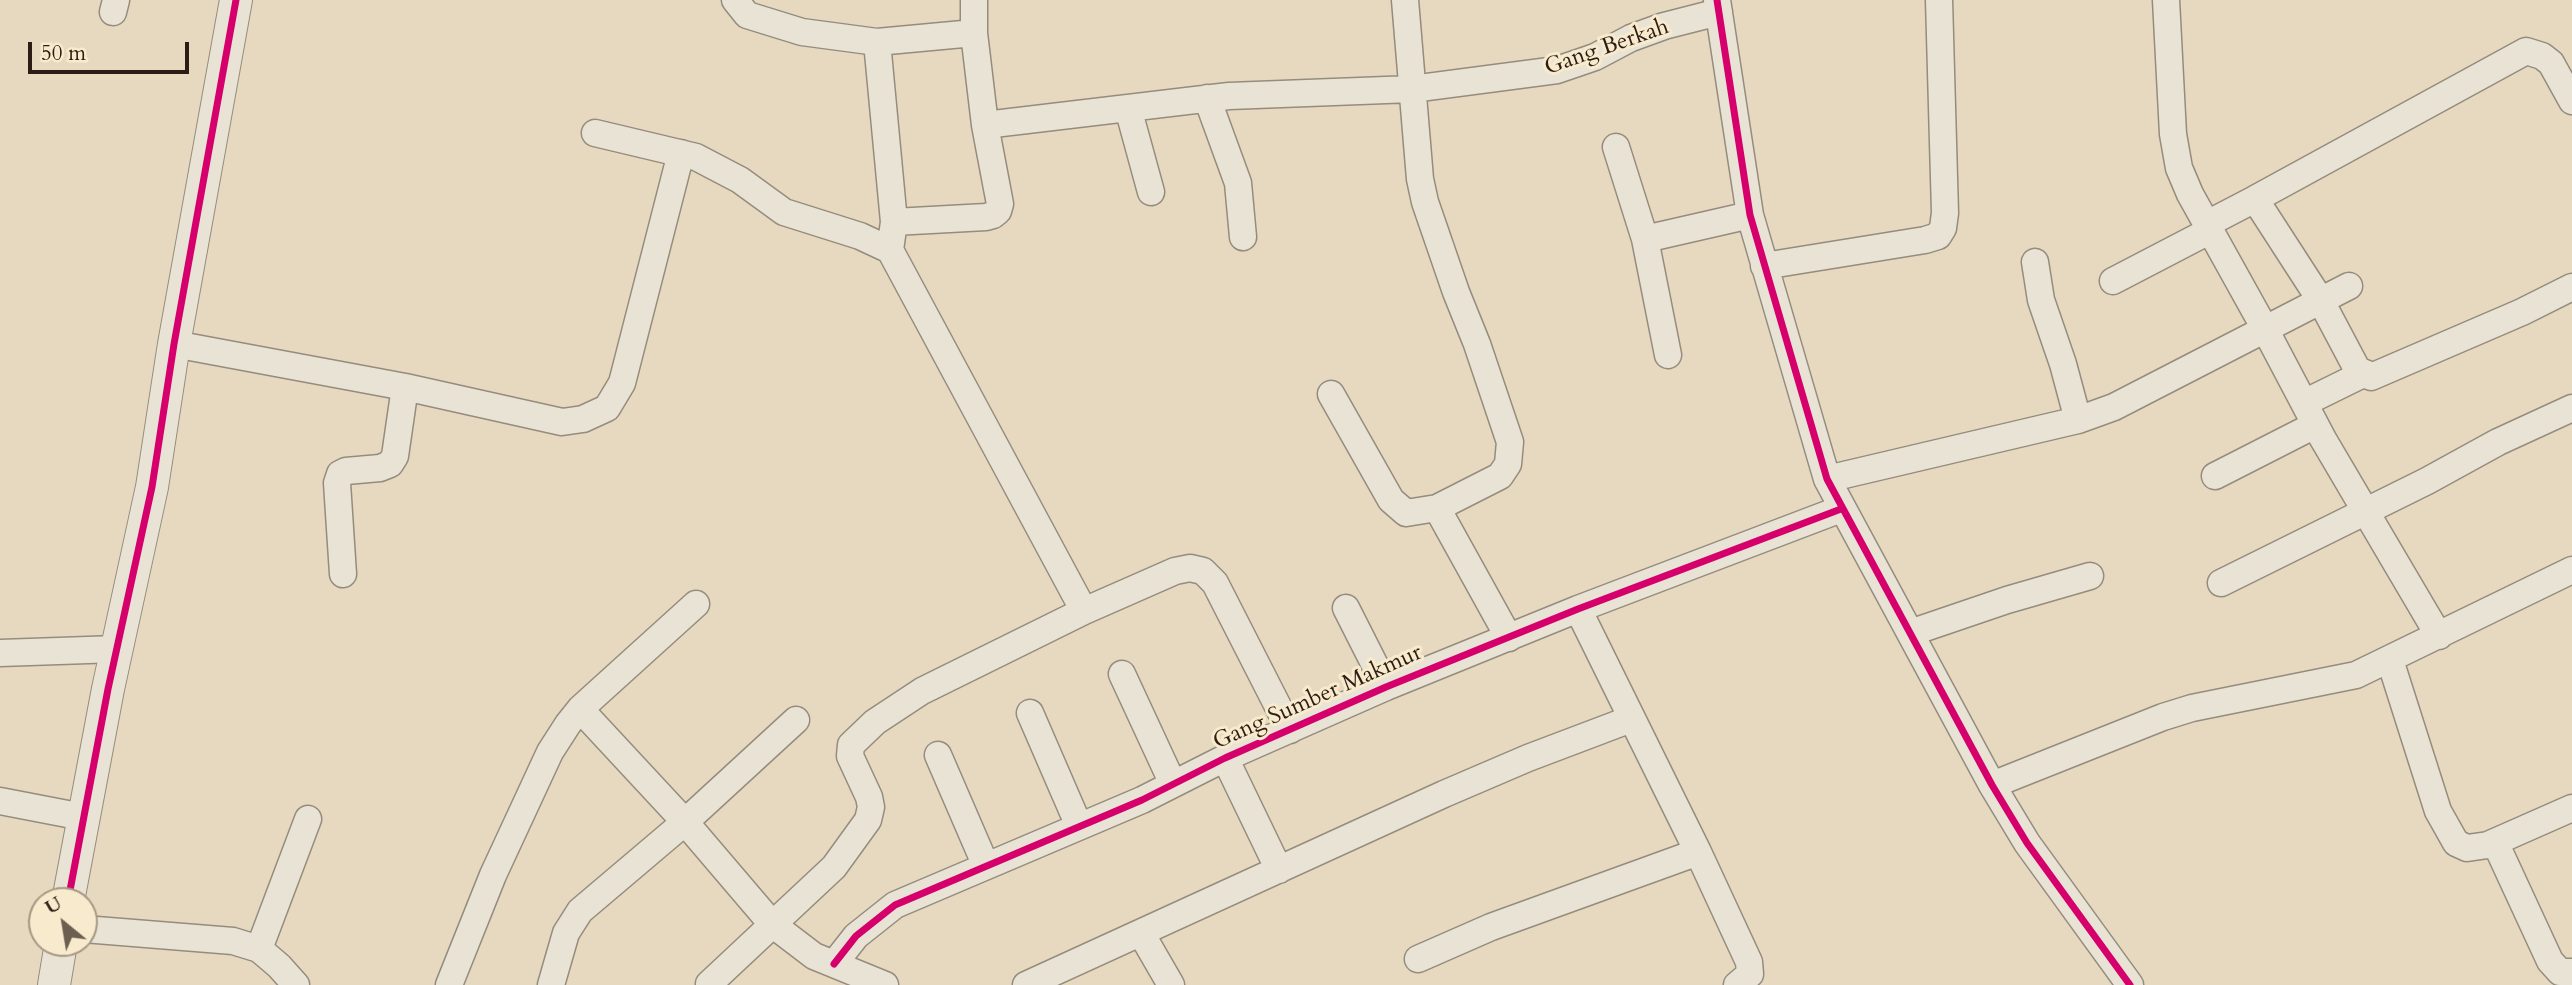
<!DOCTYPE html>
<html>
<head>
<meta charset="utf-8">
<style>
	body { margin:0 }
	#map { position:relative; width:2572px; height:985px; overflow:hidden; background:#e6d9bf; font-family:Cardo,serif }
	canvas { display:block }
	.north { position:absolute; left:28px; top:887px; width:70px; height:70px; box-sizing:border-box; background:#f8eacc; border:2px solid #a69883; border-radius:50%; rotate:330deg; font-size:19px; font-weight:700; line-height:28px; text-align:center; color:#2b1d15 }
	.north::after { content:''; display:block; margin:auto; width:24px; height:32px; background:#6c5f50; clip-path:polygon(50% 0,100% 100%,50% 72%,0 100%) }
	.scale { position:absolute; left:28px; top:42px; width:161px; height:32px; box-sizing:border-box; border:4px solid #2b1d15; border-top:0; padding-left:9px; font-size:21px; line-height:24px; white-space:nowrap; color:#2b1d15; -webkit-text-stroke:5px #f8eacc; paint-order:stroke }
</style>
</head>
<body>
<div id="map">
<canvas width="2572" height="985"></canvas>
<div class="north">U</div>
<div class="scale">50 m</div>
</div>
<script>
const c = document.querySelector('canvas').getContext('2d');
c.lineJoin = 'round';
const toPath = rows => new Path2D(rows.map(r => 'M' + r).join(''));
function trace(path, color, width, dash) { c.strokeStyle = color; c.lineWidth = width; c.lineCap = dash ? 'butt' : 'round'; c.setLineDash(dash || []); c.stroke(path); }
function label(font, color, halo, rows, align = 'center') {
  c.font = font + ' Cardo,serif'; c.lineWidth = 6; c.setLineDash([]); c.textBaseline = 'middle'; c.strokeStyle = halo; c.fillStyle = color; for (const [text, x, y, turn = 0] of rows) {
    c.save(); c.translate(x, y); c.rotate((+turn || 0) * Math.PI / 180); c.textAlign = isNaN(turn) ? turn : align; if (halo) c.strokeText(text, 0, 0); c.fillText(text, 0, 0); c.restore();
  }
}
const minor = toPath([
	[735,0,747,15,802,32,877,42,974,33],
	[1717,0,1750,215,1827,479,1992,785,2027,843,2130,985],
	[2166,0,2173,134,2179,168,2190,194,2265,329,2323,439,2439,636],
	[113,12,116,0],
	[877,42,894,222,890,250,1084,611],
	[1207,98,1238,183,1243,237],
	[1128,108,1151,192],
	[985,125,1229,96,1412,89,1557,70,1595,57,1631,38,1664,26,1719,12],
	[595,133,696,157,740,180,784,212,860,236,890,250],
	[1616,147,1645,239,1668,355],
	[2255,199,2526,51,2542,56,2551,63,2572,101],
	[894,222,986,217,993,215,998,211,1000,204,985,125,974,33,974,0],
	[2207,224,2255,199,2321,301,2357,369,2371,377,2522,312,2572,287],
	[1645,239,1750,215],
	[2035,262,2041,300,2063,364,2078,420],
	[1764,266,1925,240,1938,236,1943,228,1945,213,1939,0],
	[2113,281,2211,230],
	[174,344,405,387,395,456,390,464,380,468,346,471,340,474,337,483,343,574],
	[405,387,562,422,583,419,607,408,622,383,681,153],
	[1331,394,1391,500,1406,513,1437,508,1500,476,1508,464,1510,442,1477,344,1456,292,1425,202,1420,179,1405,0],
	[2304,403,2365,373],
	[2215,476,2315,425],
	[1827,479,2078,420,2114,407,2349,286],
	[1437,508,1509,638],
	[2221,583,2427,481,2498,442,2572,408],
	[1346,608,1386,687],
	[1578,609,1698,852,1749,962,1750,974,1737,985],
	[1910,633,2007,600,2090,576],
	[0,653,117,649],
	[2390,660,2438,811,2456,843,2467,848,2488,845,2572,808],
	[1122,674,1173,784],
	[580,709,685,822,772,924,814,956,885,985],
	[1030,713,1079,826],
	[938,755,986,866],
	[1225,758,1279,870],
	[1992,785,2163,717,2192,708,2356,675,2572,570],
	[0,801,83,817],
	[2495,842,2550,961,2560,972,2572,972],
	[84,929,233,941,259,949,279,966,296,985],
	[1141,933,1171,985],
	[259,949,308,819],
	[1418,959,1491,927,1698,852],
	[834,964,856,936,895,905,1142,800,1225,758,1386,687,1578,609,1841,509],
	[709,984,834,867,868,820,871,807,869,797,850,756,851,745,875,722,922,691,1084,611,1175,571,1190,568,1203,571,1215,583,1290,730],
	[449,985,493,875,550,752,568,724,580,709,696,604],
	[551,985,566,933,580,911,685,822,796,720],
	[1026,985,1444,794,1528,758,1631,719]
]);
const tertiary = toPath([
	[68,901,108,689,152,487,174,344,236,0],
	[54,985,61,943]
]);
const cycleway = toPath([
	[1717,0,1750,215,1827,479,1992,785,2027,843,2130,985],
	[68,901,108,689,152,487,174,344,236,0],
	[834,964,856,936,895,905,1142,800,1225,758,1386,687,1578,609,1841,509]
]);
const streetNames = [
	["Gang Berkah",1607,48,-19],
	["Gang Sumber Makmur",1318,698,-24]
];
trace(minor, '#958c7d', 29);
trace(tertiary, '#958c7d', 34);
trace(minor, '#e9e3d6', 26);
trace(tertiary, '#e9e3d6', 32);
trace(cycleway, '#d6006c', 7);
label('23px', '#2b1d15', '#f8eacc', streetNames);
</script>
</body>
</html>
